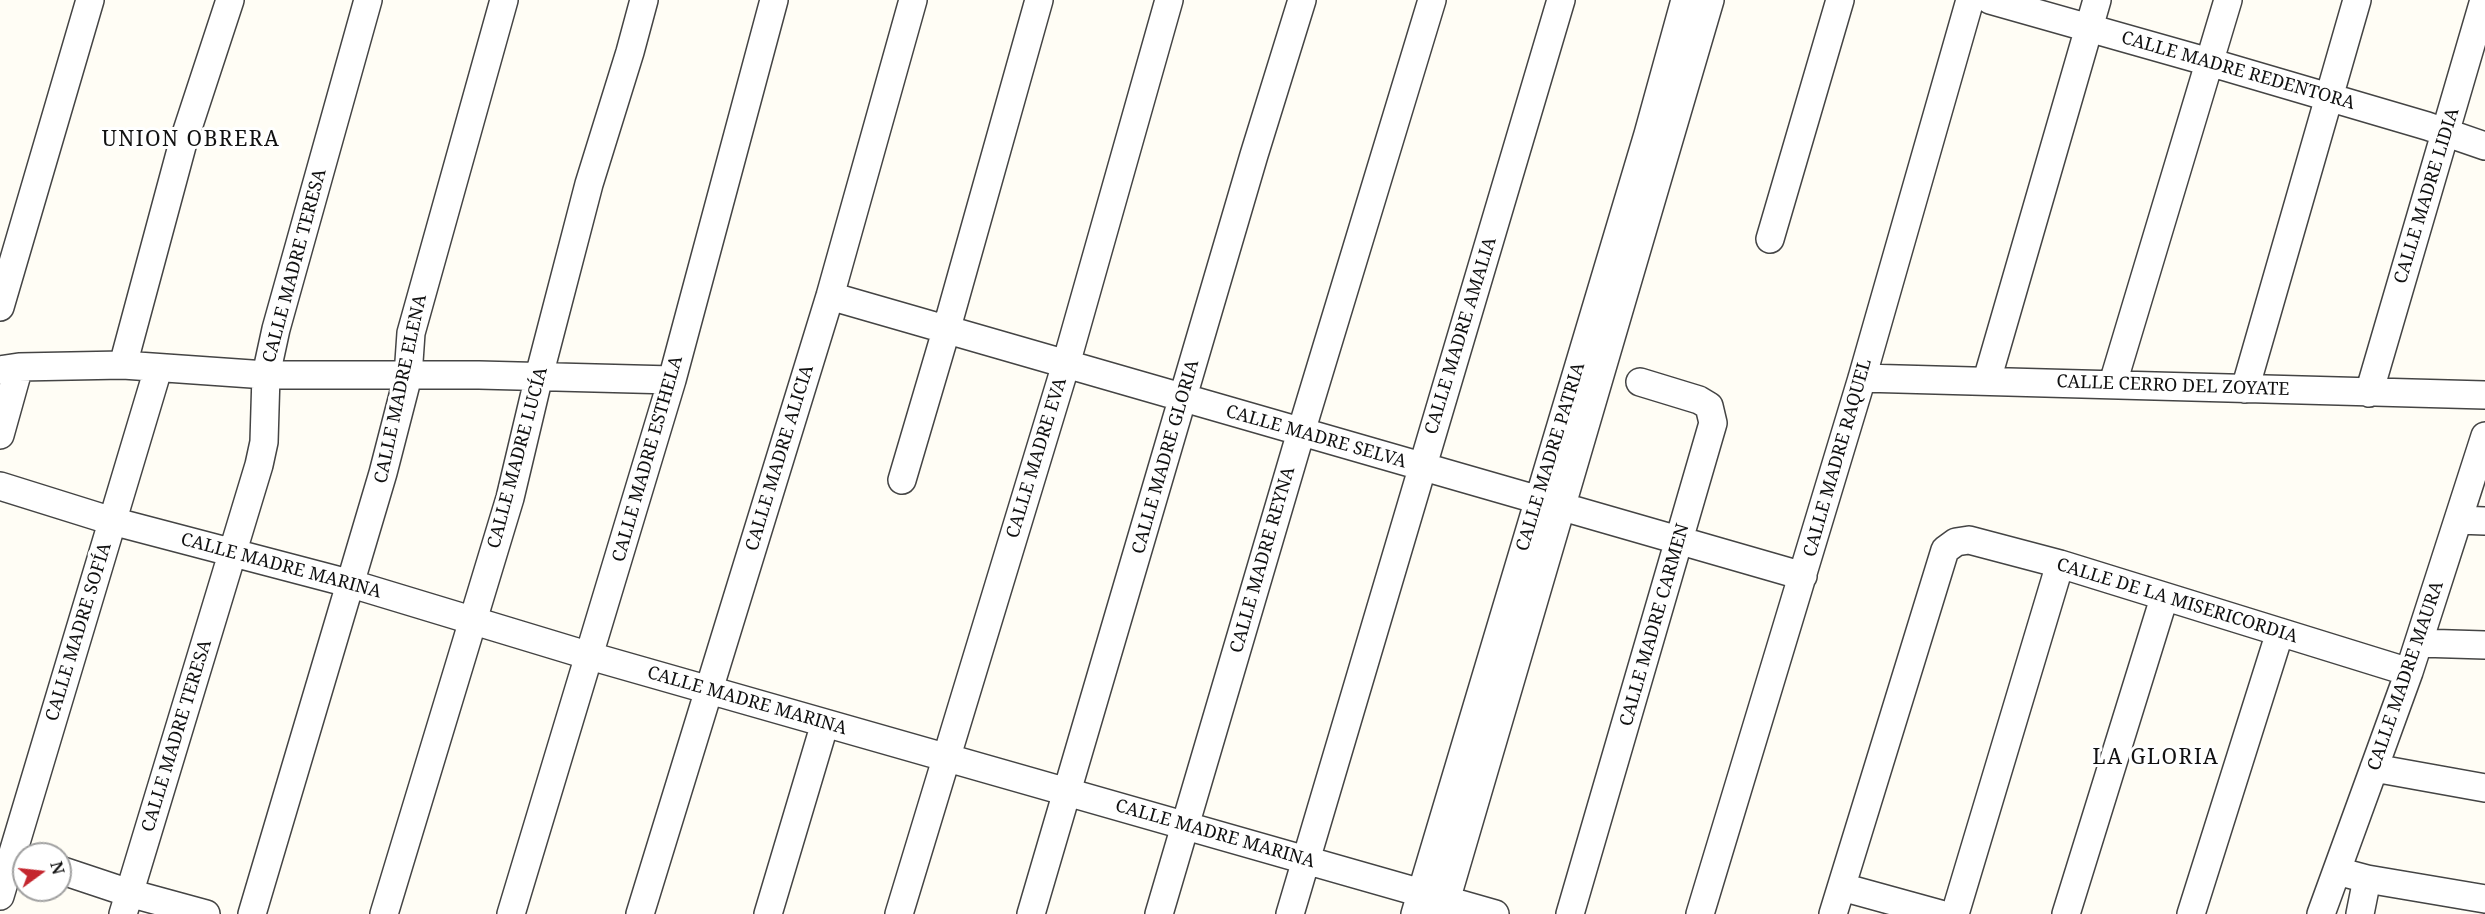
<!DOCTYPE html>
<html>
<head>
<meta charset="utf-8">
<style>
	body { margin:0 }
	#map { position:relative; width:2485px; height:914px; overflow:hidden; background:#fffdf5; font-family:"Noto Serif",serif }
	canvas { display:block }
	.north { position:absolute; left:12px; top:842px; width:60px; height:60px; box-sizing:border-box; background:#fff; border:2px solid #a0a0a0; border-radius:50%; rotate:75deg; font-size:16px; font-weight:700; line-height:24px; text-align:center; color:#111 }
	.north::after { content:''; display:block; margin:auto; width:21px; height:27px; background:#c4262e; clip-path:polygon(50% 0,100% 100%,50% 72%,0 100%) }
</style>
</head>
<body>
<div id="map">
<canvas width="2485" height="914"></canvas>
<div class="north">N</div>
</div>
<script>
const c = document.querySelector('canvas').getContext('2d');
c.lineJoin = 'round';
const toPath = rows => new Path2D(rows.map(r => 'M' + r).join(''));
function trace(path, color, width, dash) { c.strokeStyle = color; c.lineWidth = width; c.lineCap = dash ? 'butt' : 'round'; c.setLineDash(dash || []); c.stroke(path); }
function label(font, color, halo, rows, align = 'center') {
  c.font = font + ' "Noto Serif",serif'; c.lineWidth = 6; c.setLineDash([]); c.textBaseline = 'middle'; c.strokeStyle = halo; c.fillStyle = color; for (const [text, x, y, turn = 0] of rows) {
    c.save(); c.translate(x, y); c.rotate((+turn || 0) * Math.PI / 180); c.textAlign = isNaN(turn) ? turn : align; if (halo) c.strokeText(text, 0, 0); c.fillText(text, 0, 0); c.restore();
  }
}
const minor = toPath([
	[1990,0,2209,62,2427,126,2485,146],
	[1770,239,1840,0],
	[830,296,1803,576],
	[0,307,90,0],
	[123,365,182,146,230,0],
	[0,370,19,367,123,365,266,375,479,375,672,380],
	[1862,378,2485,395],
	[1987,380,2097,0],
	[2113,383,2228,0],
	[2245,389,2357,0],
	[2369,393,2484,0],
	[0,435,19,367],
	[902,480,946,331,1039,0],
	[0,486,112,521,352,584,590,656,1495,914],
	[2458,520,2485,521],
	[2419,643,2485,645],
	[2374,768,2485,788],
	[60,870,129,893,206,914],
	[2337,871,2367,879,2485,899],
	[1842,887,1940,914],
	[0,896,158,369],
	[123,914,259,465,264,442,266,375,276,329,368,0],
	[252,914,383,473,408,376,411,333,504,0],
	[384,914,510,498,539,376,589,184,630,52,644,0],
	[511,914,672,380,774,0],
	[640,914,830,296,913,0],
	[768,914,825,723],
	[899,914,1066,364,1169,0],
	[1031,914,1254,155,1302,0],
	[1159,914,1301,432,1432,0],
	[1290,914,1561,0],
	[1415,914,1648,134,1685,0],
	[1442,914,1710,0],
	[1570,914,1713,423,1709,406,1699,400,1640,382],
	[1700,914,1862,378,1970,0],
	[1833,914,1945,550,1956,542,1969,540,2060,564,2409,672],
	[1955,914,2060,564],
	[2066,914,2164,598],
	[2191,914,2280,632],
	[2321,914,2409,672,2485,436],
	[2360,914,2367,879]
]);
const streetNames = [
	["CALLE MADRE REDENTORA",2238,71,16],
	["CALLE MADRE LIDIA",2427,196,-73],
	["CALLE MADRE TERESA",295,266,-75],
	["CALLE MADRE AMALIA",1461,336,-73],
	["CALLE CERRO DEL ZOYATE",2173,386,2],
	["CALLE MADRE ELENA",401,389,-78],
	["CALLE MADRE SELVA",1316,437,16],
	["CALLE MADRE GLORIA",1166,457,-74],
	["CALLE MADRE PATRIA",1551,457,-73],
	["CALLE MADRE LUCÍA",518,458,-75],
	["CALLE MADRE ALICIA",780,458,-73],
	["CALLE MADRE EVA",1037,458,-73],
	["CALLE MADRE RAQUEL",1838,458,-74],
	["CALLE MADRE ESTHELA",648,459,-74],
	["CALLE MADRE REYNA",1263,560,-74],
	["CALLE MADRE MARINA",281,566,15],
	["CALLE DE LA MISERICORDIA",2177,601,17],
	["CALLE MADRE CARMEN",1655,625,-74],
	["CALLE MADRE SOFÍA",79,632,-73],
	["CALLE MADRE MAURA",2406,676,-71],
	["CALLE MADRE MARINA",747,701,16],
	["CALLE MADRE TERESA",177,736,-73],
	["CALLE MADRE MARINA",1215,834,16]
];
const quarterNames = [
	["UNION OBRERA",191,140],
	["LA GLORIA",2156,758]
];
trace(minor, '#444', 30);
trace(minor, '#fff', 27);
label('18px', '#111', '#fff', streetNames);
c.letterSpacing = '1.5px';
label('21px', '#111', '#fff', quarterNames);
c.letterSpacing = '0px';
</script>
</body>
</html>
